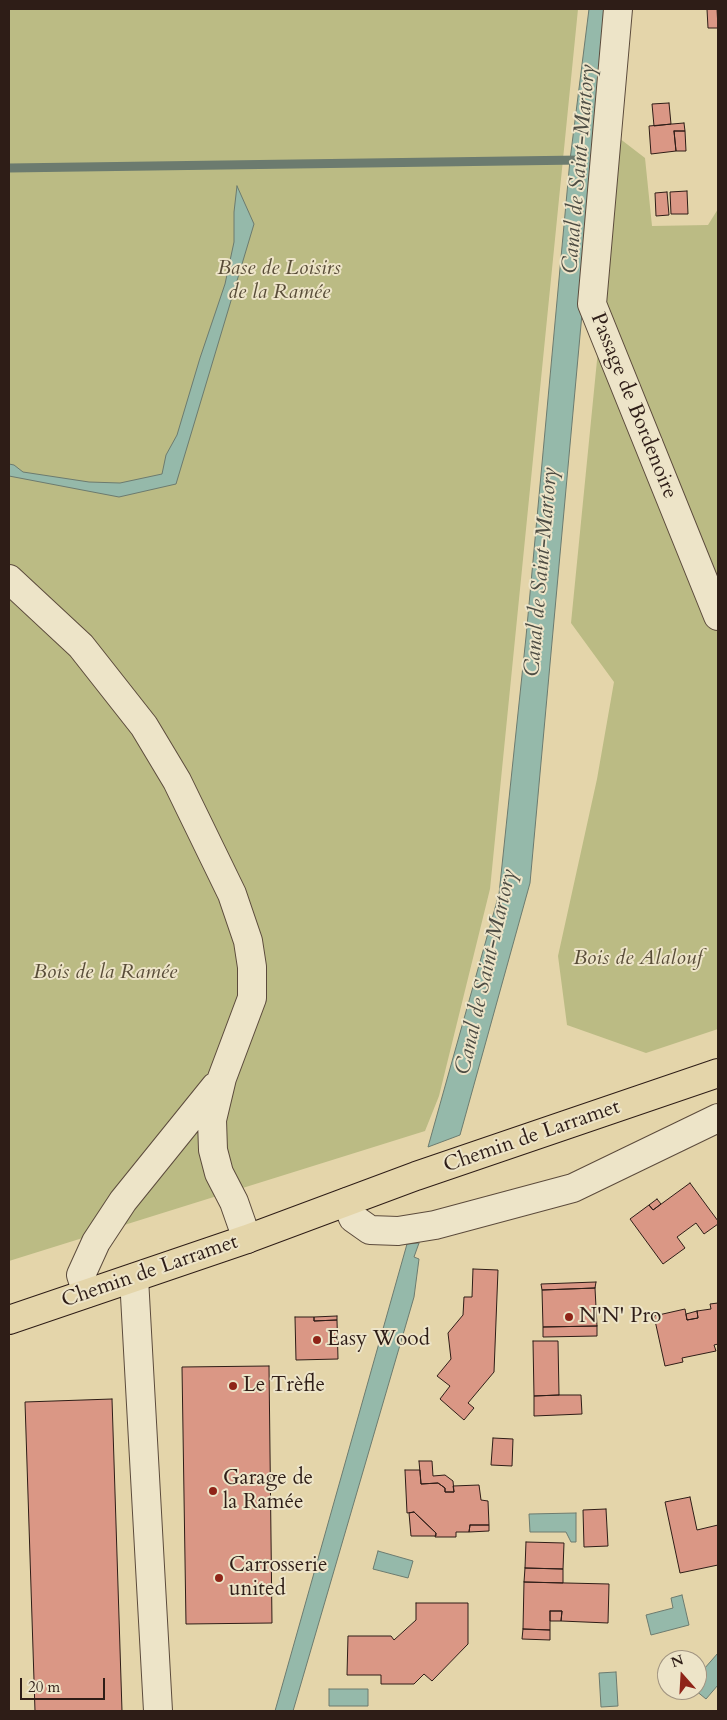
<!DOCTYPE html>
<html>
<head>
<meta charset="utf-8">
<style>
	body { margin:0 }
	#map { position:relative; width:727px; height:1720px; overflow:hidden; background:#e4d5aa; font-family:Cardo,serif }
	canvas { display:block }
	.frame { position:absolute; inset:0; border:10px solid #2e1d17; pointer-events:none }
	.north { position:absolute; left:657px; top:1650px; width:50px; height:50px; box-sizing:border-box; background:#ede4c8; border:1px solid #a19481; border-radius:50%; rotate:341deg; font-size:14px; font-weight:700; line-height:20px; text-align:center; color:#2e1d17 }
	.north::after { content:''; display:block; margin:auto; width:18px; height:22px; background:#8f2418; clip-path:polygon(50% 0,100% 100%,50% 72%,0 100%) }
	.scale { position:absolute; left:20px; top:1678px; width:85px; height:22px; box-sizing:border-box; border:2px solid #2e1d17; border-top:0; padding-left:6px; font-size:15px; line-height:18px; white-space:nowrap; color:#2e1d17; -webkit-text-stroke:4px #ede4c8; paint-order:stroke }
</style>
</head>
<body>
<div id="map">
<canvas width="727" height="1720"></canvas>
<div class="frame"></div>
<div class="north">N</div>
<div class="scale">20 m</div>
</div>
<script>
const c = document.querySelector('canvas').getContext('2d');
c.lineJoin = 'round';
function fill(path, color) { c.fillStyle = color; c.fill(path, 'evenodd'); }
const toPath = rows => new Path2D(rows.map(r => 'M' + r).join(''));
function trace(path, color, width, dash) { c.strokeStyle = color; c.lineWidth = width; c.lineCap = dash ? 'butt' : 'round'; c.setLineDash(dash || []); c.stroke(path); }
function label(font, color, halo, rows, align = 'center') {
  c.font = font + ' Cardo,serif'; c.lineWidth = 4; c.setLineDash([]); c.textBaseline = 'middle'; c.strokeStyle = halo; c.fillStyle = color; for (const [text, x, y, turn = 0] of rows) {
    c.save(); c.translate(x, y); c.rotate((+turn || 0) * Math.PI / 180); c.textAlign = isNaN(turn) ? turn : align; if (halo) c.strokeText(text, 0, 0); c.fillText(text, 0, 0); c.restore();
  }
}
const green = toPath([
	[9,9,578,9,490,889,439,1096,425,1131,9,1261],
	[619,138,645,158,652,226,708,225,718,209,718,1029,646,1053,567,1025,558,956,597,779,614,682,571,623]
]);
const water = toPath([
	[589,9,607,9,589,237,530,883,460,1135,428,1147,499,894,526,637,570,160,589,9],
	[237,186,254,224,176,484,119,497,9,476,9,464,14,465,23,472,89,482,120,483,162,474,166,455,177,435,200,358,225,284,234,242,234,212,237,186],
	[419,1243,414,1257,419,1259,414,1297,293,1711,275,1711,407,1244,419,1243],
	[576,1513,576,1542,571,1542,566,1532,530,1532,529,1514,576,1513],
	[378,1551,413,1561,408,1578,373,1569,378,1551],
	[682,1595,689,1625,651,1635,646,1615,673,1608,671,1598,682,1595],
	[718,1653,718,1685,706,1699,695,1690,697,1677,718,1653],
	[616,1672,618,1706,601,1707,599,1673,616,1672],
	[329,1689,368,1689,368,1706,329,1706,329,1689]
]);
const stream = toPath([
	[9,168,581,160]
]);
const building = toPath([
	[707,9,717,9,718,28,708,28,707,9],
	[669,103,671,124,654,126,652,104,669,103],
	[684,123,685,131,674,131,676,151,651,154,649,126,684,123],
	[674,131,685,131,686,151,676,151,674,131],
	[687,191,688,214,671,214,670,192,687,191],
	[667,192,669,215,656,216,655,193,667,192],
	[690,1183,718,1221,718,1224,704,1234,696,1223,677,1237,685,1248,663,1264,630,1219,649,1205,653,1210,690,1183],
	[657,1199,661,1204,653,1210,649,1205,657,1199],
	[473,1269,498,1270,494,1372,468,1403,474,1408,464,1420,440,1399,450,1386,437,1376,451,1359,448,1333,463,1315,464,1297,472,1297,473,1269],
	[596,1282,595,1288,542,1290,541,1284,596,1282],
	[595,1288,597,1326,543,1327,542,1290,595,1288],
	[718,1303,718,1344,714,1345,716,1351,682,1358,683,1362,665,1366,654,1316,685,1309,687,1320,698,1318,697,1311,711,1309,710,1304,718,1303],
	[697,1311,698,1318,687,1320,686,1314,697,1311],
	[337,1316,337,1320,314,1321,314,1317,337,1316],
	[295,1317,314,1317,314,1321,337,1320,338,1359,296,1360,295,1317],
	[597,1326,597,1336,543,1337,543,1327,597,1326],
	[533,1341,558,1341,559,1395,534,1396,533,1341],
	[269,1366,272,1623,186,1624,182,1367,269,1366],
	[559,1395,581,1395,582,1414,534,1416,534,1396,559,1395],
	[112,1399,122,1711,35,1711,25,1402,112,1399],
	[493,1438,513,1439,512,1466,491,1465,493,1438],
	[419,1461,432,1461,433,1476,445,1475,453,1481,454,1492,445,1492,445,1488,438,1483,421,1484,419,1461],
	[405,1470,420,1470,421,1484,438,1483,445,1488,445,1492,454,1492,453,1486,479,1485,481,1500,488,1501,489,1525,470,1525,469,1532,456,1532,456,1537,435,1537,436,1533,414,1512,407,1513,405,1470],
	[690,1497,697,1530,718,1525,718,1565,680,1573,665,1502,690,1497],
	[606,1509,608,1546,584,1547,583,1510,606,1509],
	[414,1512,436,1533,436,1536,411,1536,409,1513,414,1512],
	[470,1525,489,1525,489,1531,469,1532,470,1525],
	[526,1542,564,1543,563,1569,525,1568,526,1542],
	[525,1568,563,1569,563,1583,524,1582,525,1568],
	[524,1582,609,1584,608,1623,561,1621,562,1611,550,1611,550,1630,523,1629,524,1582],
	[416,1603,468,1603,468,1644,432,1681,424,1674,414,1684,381,1684,381,1675,347,1675,348,1636,391,1636,394,1640,416,1620,416,1603],
	[550,1611,562,1611,561,1621,550,1621,550,1611],
	[523,1629,550,1630,550,1640,522,1639,523,1629]
]);
const minor = toPath([
	[618,9,592,304,718,616],
	[9,579,81,646,144,726,177,781,232,894,248,941,252,967,252,998,222,1078,212,1120,213,1150,219,1173,234,1202,247,1239],
	[347,1202,353,1218,370,1230,398,1231,435,1225,573,1188,718,1118],
	[134,1278,158,1711],
	[87,1293,81,1275,96,1242,123,1201,215,1087]
]);
const major = toPath([
	[9,1320,247,1239,416,1176,718,1073]
]);
const markers = [
	[569,1317,5,"#8f2418"],
	[317,1340,5,"#8f2418"],
	[233,1386,5,"#8f2418"],
	[213,1491,5,"#8f2418"],
	[219,1578,5,"#8f2418"]
];
const parkNames = [
	["Base de Loisirs",279,269],
	["de la Ramée",279,293],
	["Bois de Alalouf",638,959],
	["Bois de la Ramée",105,973]
];
const streetNames = [
	["Passage de Bordenoire",633,406,68],
	["Chemin de Larramet",532,1137,-19],
	["Chemin de Larramet",150,1272,-19]
];
const poiNames = [
	["N'N' Pro",579,1317],
	["Easy Wood",327,1340],
	["Le Trèfle",243,1386],
	["Garage de",223,1479],
	["la Ramée",223,1503],
	["Carrosserie",229,1566],
	["united",229,1590]
];
const waterNames = [
	["Canal de Saint-Martory",580,169,-85],
	["Canal de Saint-Martory",542,572,-85],
	["Canal de Saint-Martory",487,972,-77]
];
fill(green, '#bbbb84');
fill(water, '#95b9aa');
trace(water, '#6c7b6f', 1);
trace(stream, '#6c7b6f', 9);
fill(building, '#da9785');
trace(building, '#2e1d17', 1);
trace(minor, '#5c4b3c', 30);
trace(major, '#2e1d17', 30);
trace(minor, '#ede4c8', 28);
trace(major, '#e4d5aa', 28);
for (const [x, y, r, color] of markers) { const dot = new Path2D(); dot.arc(x, y, r, 0, 2 * Math.PI); c.fillStyle = color; c.fill(dot); trace(dot, '#ede4c8', 2); }
label('italic 21px', '#584c38', '#ede4c8', parkNames);
label('21px', '#2e1d17', '#ede4c8', streetNames);
label('21px', '#2e1d17', '#ede4c8', poiNames, 'left');
label('italic 22px', '#4d4c43', '#ede4c8', waterNames);
</script>
</body>
</html>
